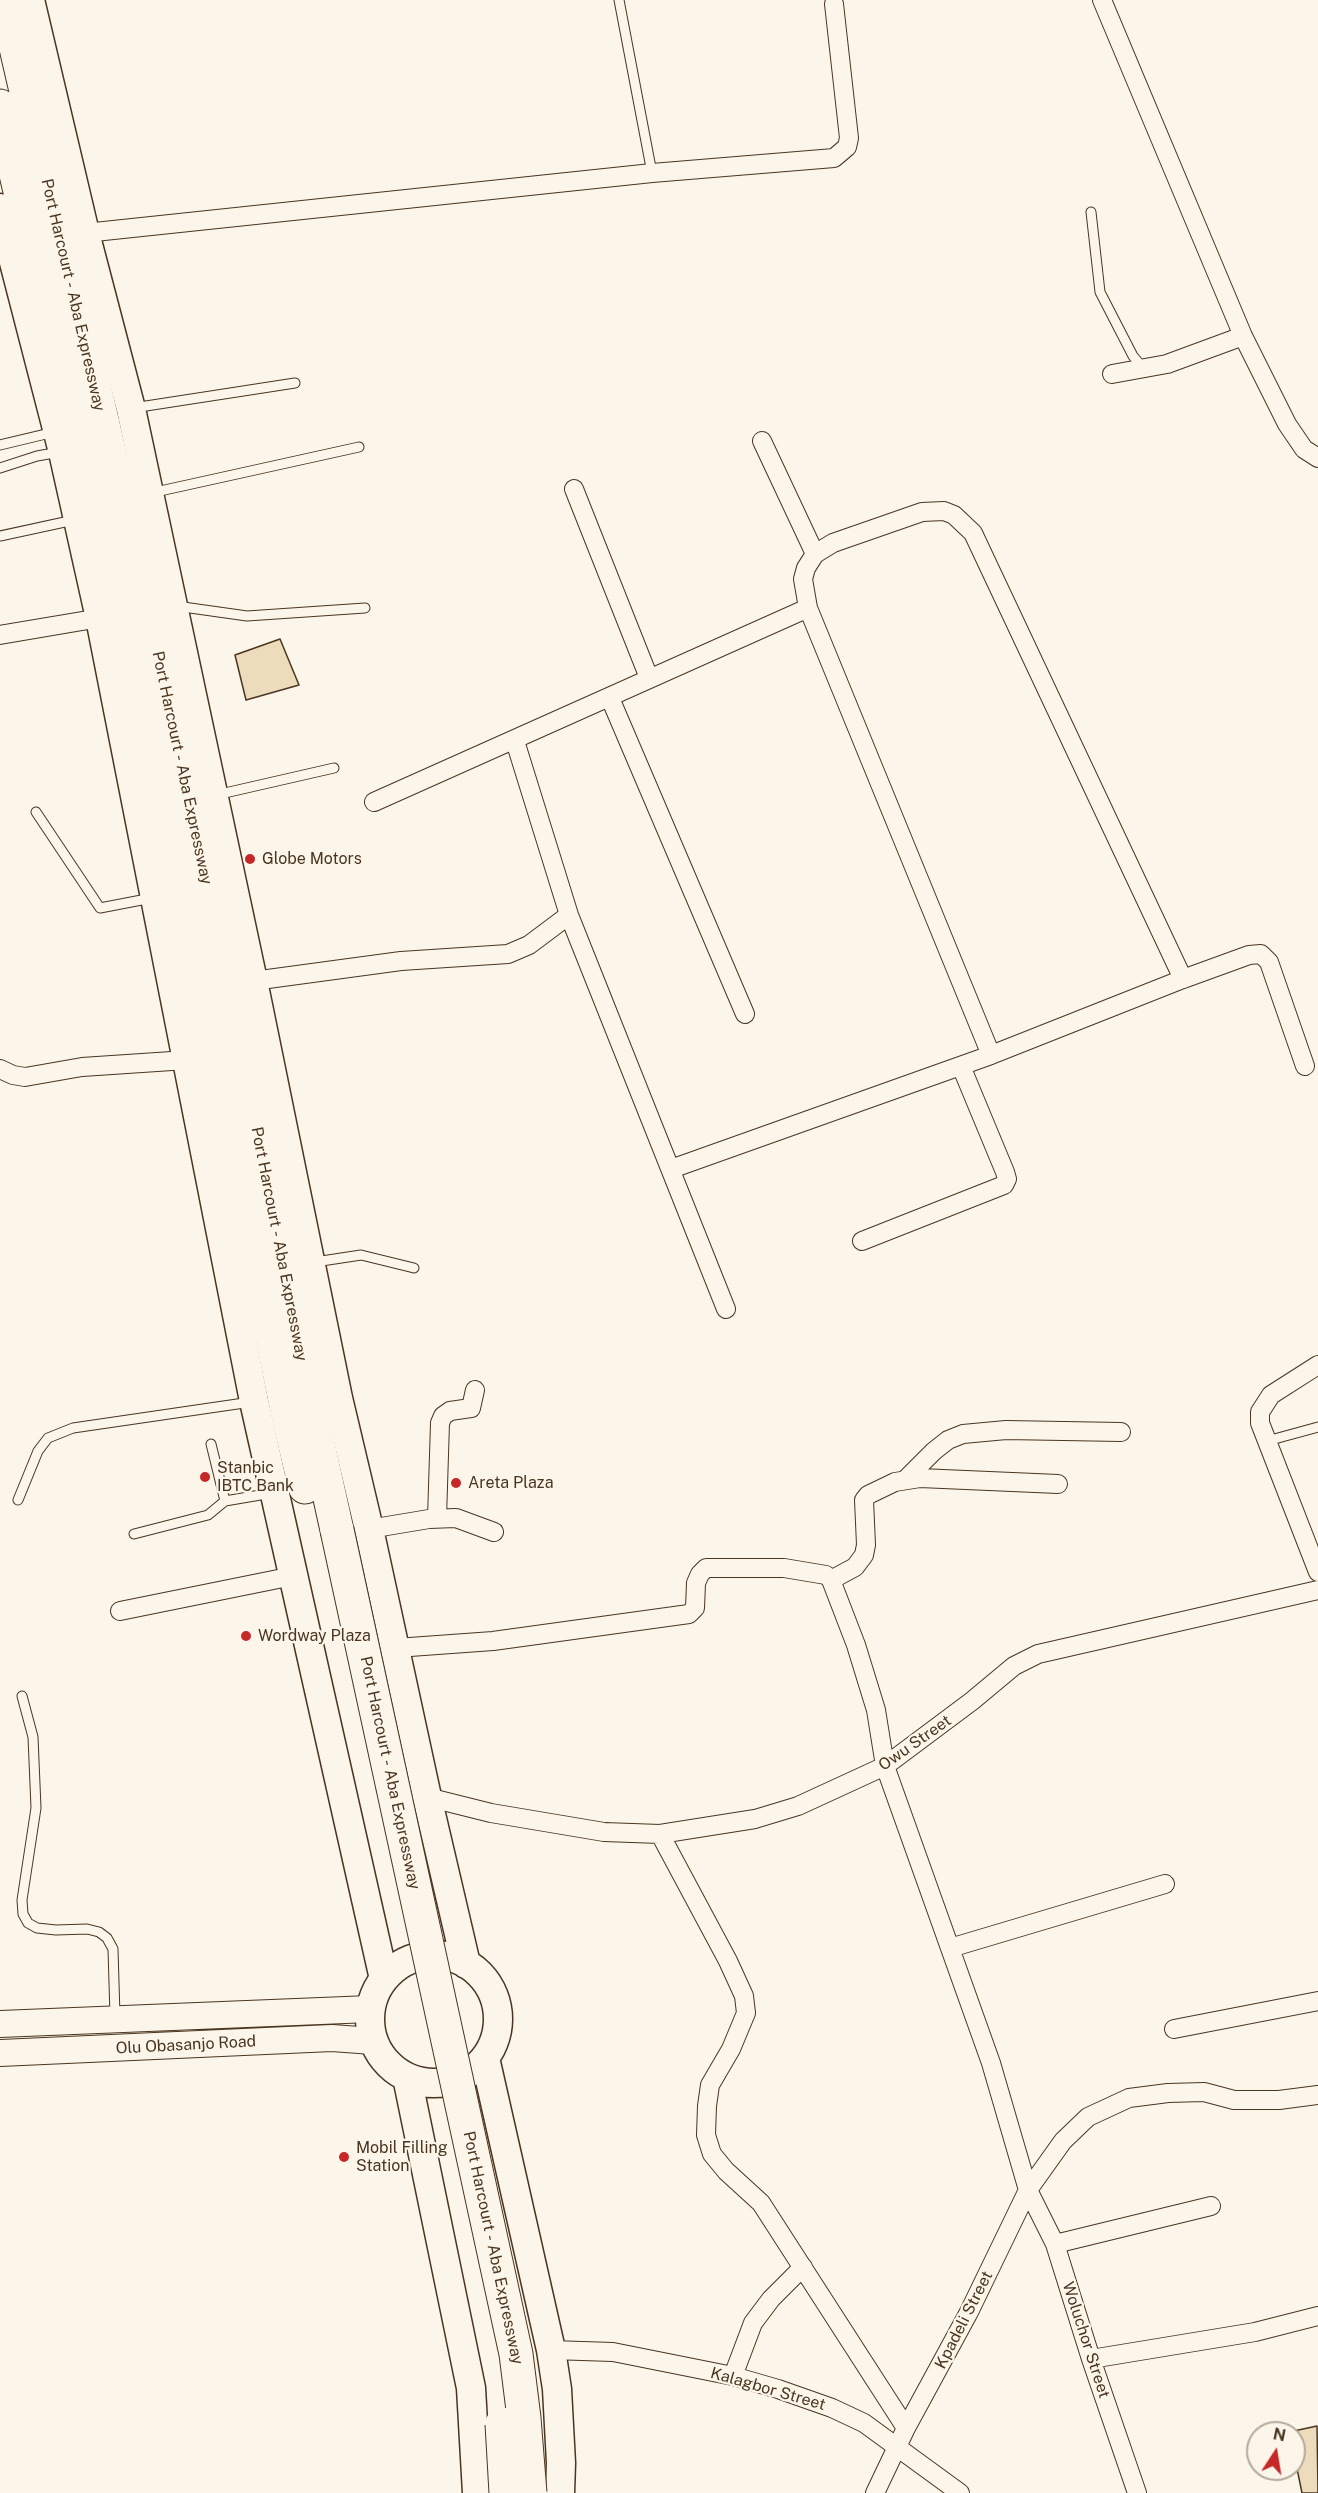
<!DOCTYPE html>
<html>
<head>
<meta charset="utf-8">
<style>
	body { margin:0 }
	#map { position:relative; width:1318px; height:2493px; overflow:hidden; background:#fbf6e9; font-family:"Public Sans",sans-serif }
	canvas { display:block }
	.north { position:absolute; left:1246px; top:2421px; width:60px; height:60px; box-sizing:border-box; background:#fbf6e9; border:2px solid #b4a999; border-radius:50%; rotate:12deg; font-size:16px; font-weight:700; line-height:24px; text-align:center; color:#4a3520 }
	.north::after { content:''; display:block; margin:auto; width:21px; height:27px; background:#c62828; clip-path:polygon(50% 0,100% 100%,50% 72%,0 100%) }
</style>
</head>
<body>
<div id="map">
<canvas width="1318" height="2493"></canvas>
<div class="north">N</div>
</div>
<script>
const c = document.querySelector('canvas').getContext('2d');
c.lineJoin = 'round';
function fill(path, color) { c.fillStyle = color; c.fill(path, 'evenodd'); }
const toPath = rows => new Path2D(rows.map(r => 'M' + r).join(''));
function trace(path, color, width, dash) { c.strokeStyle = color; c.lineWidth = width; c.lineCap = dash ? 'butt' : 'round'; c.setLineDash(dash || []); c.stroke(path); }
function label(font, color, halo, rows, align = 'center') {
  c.font = font + ' "Public Sans",sans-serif'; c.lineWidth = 4.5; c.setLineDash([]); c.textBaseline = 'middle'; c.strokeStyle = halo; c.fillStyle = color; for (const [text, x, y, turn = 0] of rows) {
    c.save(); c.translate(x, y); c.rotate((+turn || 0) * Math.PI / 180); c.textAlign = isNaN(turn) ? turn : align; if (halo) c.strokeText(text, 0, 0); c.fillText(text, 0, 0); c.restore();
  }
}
const building = toPath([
	[280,639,299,685,246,700,235,655,280,639],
	[1317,2426,1318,2493,1302,2493,1294,2454,1294,2433,1289,2432,1317,2426]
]);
const lane = toPath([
	[619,0,652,173],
	[1091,212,1100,292,1133,356,1143,368],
	[133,408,295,383],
	[0,445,54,432],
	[0,468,37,456,60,452],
	[151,493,359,447],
	[0,536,74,520],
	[176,606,247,616,365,608],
	[216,795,334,768],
	[36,812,100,908,152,898],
	[315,1262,361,1255,414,1268],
	[1267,1441,1318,1427],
	[211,1444,225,1501,272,1493],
	[18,1500,38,1451,48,1438,73,1428,251,1402],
	[134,1534,208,1515,225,1501],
	[22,1696,33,1737,36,1808,22,1900,23,1914,28,1923,37,1928,56,1930,87,1929,99,1932,107,1938,113,1949,115,2016]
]);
const street = toPath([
	[1102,0,1243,336,1287,424,1304,449,1318,458],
	[85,233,652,173,834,158,847,147,849,138,834,4],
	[1112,374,1167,364,1243,336],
	[762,441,815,554],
	[574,489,649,678],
	[0,635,100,618],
	[610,698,745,1014],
	[515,741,569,915,726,1309],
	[374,802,808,608],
	[253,981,401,961,508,954,529,945,569,915],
	[991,1055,808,608,803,579,806,568,815,554,833,543,922,512,944,511,954,515,973,533,1183,979],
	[0,1069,13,1075,25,1077,82,1067,187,1060],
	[671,1169,991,1055,1183,979,1249,955,1261,954,1269,962,1305,1066],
	[862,1241,1004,1185,1007,1179,1005,1172,961,1066],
	[1318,1365,1271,1395,1260,1412,1260,1423,1318,1572],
	[905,1480,934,1451,948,1440,963,1434,1006,1430,1121,1432],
	[437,1518,440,1423,443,1416,450,1411,471,1408,475,1390],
	[369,1529,429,1519,456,1518,494,1532],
	[831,1580,855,1567,864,1555,866,1545,864,1500,868,1495,895,1482,920,1478,1058,1484],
	[120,1611,293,1576],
	[396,1648,493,1641,689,1614,695,1608,696,1583,700,1574,706,1568,784,1568,826,1575,831,1580,856,1645,876,1710,885,1766,991,2063,1028,2190,1055,2244,1091,2359,1137,2493],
	[427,1797,491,1813,604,1832,660,1834,755,1819,798,1806,885,1766,972,1701,1014,1666,1038,1654,1318,1590],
	[660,1834,728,1961,744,1996,746,2013,731,2049,710,2085,707,2106,706,2135,712,2154,726,2171,761,2203,906,2428],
	[950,1948,1165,1884],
	[1174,2029,1318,2001],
	[1055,2244,1211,2206],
	[551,2350,613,2352,733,2376,778,2389,832,2408,864,2423,960,2493],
	[1091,2359,1255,2332,1318,2316],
	[733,2376,753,2323,771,2299,803,2267],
	[875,2493,906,2428,969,2312,1028,2190,1063,2141,1088,2117,1129,2098,1168,2093,1204,2092,1234,2100,1279,2100,1318,2095]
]);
const secondary = toPath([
	[0,2024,370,2009],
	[0,2053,332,2038,373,2041]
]);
const primary = toPath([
	[30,0,85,233,131,409,253,981,338,1398,369,1529,427,1797,466,1964],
	[0,208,63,452,100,618,254,1401,384,1979],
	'370 2019a64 64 0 1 1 128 0a64 64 0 1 1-128 0Z',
	[485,2058,551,2350,557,2389,561,2463,560,2493],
	[407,2077,471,2388,477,2493]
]);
const highway = toPath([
	[5,0,174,732,244,1064,309,1403,337,1530],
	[0,106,95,511,179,885,289,1420,305,1487]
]);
const highwayBridge = toPath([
	[337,1530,516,2354,524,2418,530,2493],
	[502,2424,506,2493]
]);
const markers = [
	[250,859,6,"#c62828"],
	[205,1477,6,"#c62828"],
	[456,1483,6,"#c62828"],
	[246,1636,6,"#c62828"],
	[344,2157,6,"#c62828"]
];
const streetNames = [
	["Port Harcourt - Aba Expressway",73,295,77],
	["Port Harcourt - Aba Expressway",182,768,78],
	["Port Harcourt - Aba Expressway",279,1244,79],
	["Owu Street",915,1743,-35],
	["Port Harcourt - Aba Expressway",390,1773,78],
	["Olu Obasanjo Road",186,2045,-3],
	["Port Harcourt - Aba Expressway",493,2248,78],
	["Kpadeli Street",964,2320,-63],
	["Woluchor Street",1086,2340,72],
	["Kalagbor Street",768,2389,16]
];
const poiNames = [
	["Globe Motors",262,859],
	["Stanbic",217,1468],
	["IBTC Bank",217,1486],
	["Areta Plaza",468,1483],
	["Wordway Plaza",258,1636],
	["Mobil Filling",356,2148],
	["Station",356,2166]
];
fill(building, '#ecdcbc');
trace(building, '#4a3520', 1.5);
trace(lane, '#4a3520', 11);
trace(street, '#4a3520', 20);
trace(secondary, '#4a3520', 28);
trace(primary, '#4a3520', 31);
trace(highway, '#4a3520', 35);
trace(lane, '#fbf6e9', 9);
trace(street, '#fbf6e9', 18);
trace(secondary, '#fbf6e9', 26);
trace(primary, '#fbf6e9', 28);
trace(highway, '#fbf6e9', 33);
trace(highwayBridge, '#4a3520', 35, []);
trace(highwayBridge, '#fbf6e9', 33);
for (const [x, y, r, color] of markers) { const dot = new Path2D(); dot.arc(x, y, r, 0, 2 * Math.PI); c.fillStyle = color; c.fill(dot); trace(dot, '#fbf6e9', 2); }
label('16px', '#4a3520', '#fbf6e9', streetNames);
label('16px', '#4a3520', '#fbf6e9', poiNames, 'left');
</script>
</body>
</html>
